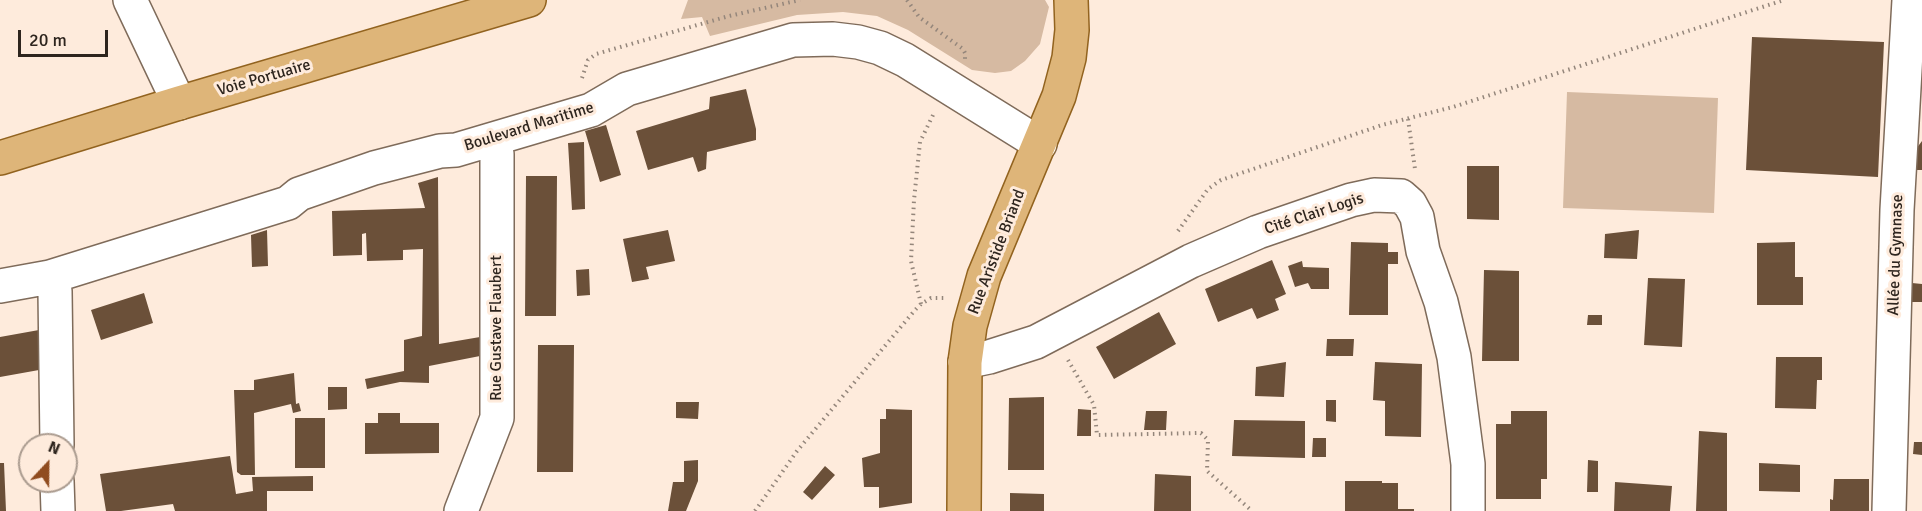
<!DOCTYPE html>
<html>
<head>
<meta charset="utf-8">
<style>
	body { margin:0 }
	#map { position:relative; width:1922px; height:511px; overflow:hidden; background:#feebdc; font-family:Signika,sans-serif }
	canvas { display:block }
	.north { position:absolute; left:18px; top:433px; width:60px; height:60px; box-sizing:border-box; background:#feebdc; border:2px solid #ab9c90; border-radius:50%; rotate:22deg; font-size:16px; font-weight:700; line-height:24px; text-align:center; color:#2e251e }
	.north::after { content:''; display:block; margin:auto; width:21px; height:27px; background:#904c1f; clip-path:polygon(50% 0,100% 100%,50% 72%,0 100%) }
	.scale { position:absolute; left:18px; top:30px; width:90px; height:27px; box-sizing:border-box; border:3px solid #2e251e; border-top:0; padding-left:8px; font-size:18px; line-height:21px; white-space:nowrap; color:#2e251e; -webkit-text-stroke:4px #feebdc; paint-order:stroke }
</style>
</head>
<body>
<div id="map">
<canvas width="1922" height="511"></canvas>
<div class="north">N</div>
<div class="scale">20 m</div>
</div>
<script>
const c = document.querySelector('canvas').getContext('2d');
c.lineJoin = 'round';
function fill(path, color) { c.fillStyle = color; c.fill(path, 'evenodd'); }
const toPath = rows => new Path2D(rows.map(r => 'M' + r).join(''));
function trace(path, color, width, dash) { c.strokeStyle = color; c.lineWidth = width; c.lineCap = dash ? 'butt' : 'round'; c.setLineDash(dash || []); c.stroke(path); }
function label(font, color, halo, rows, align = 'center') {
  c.font = font + ' Signika,sans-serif'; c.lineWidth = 6; c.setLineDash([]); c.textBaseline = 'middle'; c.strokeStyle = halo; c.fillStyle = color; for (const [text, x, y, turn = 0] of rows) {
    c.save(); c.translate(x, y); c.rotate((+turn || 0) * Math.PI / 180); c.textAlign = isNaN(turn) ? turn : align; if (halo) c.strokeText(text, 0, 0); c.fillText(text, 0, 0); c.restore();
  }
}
const green = toPath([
	[688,0,1045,0,1049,7,1040,44,1025,61,1011,71,995,73,972,70,908,30,877,16,843,12,797,15,710,36,702,17,681,19],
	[1567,92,1718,98,1714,213,1563,208]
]);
const building = toPath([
	[1752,37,1884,42,1878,177,1746,170],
	[746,89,756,129,756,140,707,152,706,169,698,172,693,157,648,170,636,131,709,109,710,97],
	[606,125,621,175,600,182,585,131],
	[1922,141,1922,170,1915,170,1916,149],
	[584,142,585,209,572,210,568,143],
	[1467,166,1499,166,1499,220,1467,219],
	[526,176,557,176,556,316,525,316],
	[438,177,439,344,480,337,480,356,429,366,429,383,400,382,367,389,365,379,404,371,404,340,422,336,423,249,403,250,403,260,367,261,366,233,362,234,362,255,333,256,332,211,425,208,418,183],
	[267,230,268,266,252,267,251,235],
	[668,230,675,261,646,267,649,279,632,282,623,239],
	[1639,230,1637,259,1604,258,1605,234],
	[1351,242,1388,243,1388,252,1398,252,1398,264,1388,264,1388,315,1349,315],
	[1795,242,1795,277,1803,277,1803,305,1757,305,1757,243],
	[1272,260,1286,294,1275,299,1279,310,1257,319,1252,308,1218,322,1205,289],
	[1302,261,1303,267,1329,268,1329,289,1311,289,1308,283,1295,287,1288,266],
	[589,269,590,295,577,296,576,270],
	[1484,270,1519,271,1519,361,1482,361],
	[1648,278,1685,279,1682,347,1644,345],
	[1912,283,1922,284,1922,302,1911,302],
	[144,293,153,323,101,340,91,310],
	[1159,312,1176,344,1114,379,1096,347],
	[1588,315,1602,315,1602,325,1587,325],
	[39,330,39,370,0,377,0,337],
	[1327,339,1354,339,1353,356,1326,356],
	[538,345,574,345,573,472,537,472],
	[1776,357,1822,357,1822,380,1817,380,1816,409,1775,408],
	[1286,362,1284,397,1255,396,1256,367],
	[1375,362,1422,364,1421,437,1385,436,1385,401,1373,400],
	[294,373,296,404,299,403,301,411,293,413,291,404,254,413,255,475,241,475,237,472,234,390,254,390,254,380],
	[328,387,347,387,347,409,328,410],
	[1044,397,1044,470,1008,470,1009,398],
	[1326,400,1336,400,1336,422,1326,421],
	[676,402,699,402,698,419,676,418],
	[886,409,912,410,912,503,879,508,879,487,864,487,862,458,880,453,880,419,886,419],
	[1078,409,1091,410,1091,436,1077,436],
	[1146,411,1167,411,1166,430,1144,430],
	[1511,411,1547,411,1547,479,1541,479,1541,499,1496,499,1496,424,1511,424],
	[378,413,400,413,400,423,439,423,439,453,365,454,365,423,378,423],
	[295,418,325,418,325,468,295,468],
	[1234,420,1305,421,1305,458,1232,456],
	[1699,431,1727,433,1727,511,1696,511],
	[1313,438,1326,438,1326,457,1312,457],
	[1914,442,1922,442,1922,455,1913,454],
	[230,456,236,494,253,491,252,477,313,476,313,491,267,491,267,511,175,511,173,504,121,511,106,511,100,474],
	[698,460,698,481,686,511,668,511,673,482,684,482,684,461],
	[1588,460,1598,461,1598,492,1587,492],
	[0,463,4,463,6,511,0,511],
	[1759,463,1800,465,1800,492,1759,491],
	[825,466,835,475,812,500,803,492],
	[1155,474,1191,476,1191,511,1154,511],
	[1834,479,1869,479,1869,511,1830,511,1830,499,1833,500],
	[1345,481,1382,481,1382,483,1398,483,1398,509,1414,509,1414,511,1345,511],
	[1615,482,1672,486,1670,511,1614,511],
	[1010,493,1044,494,1044,511,1010,511]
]);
const path = toPath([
	[907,0,919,17,963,49,965,53,965,62],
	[582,78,588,60,596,54,729,16,800,0],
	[1408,119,1415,169],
	[1178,231,1208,189,1221,180,1382,125,1453,107,1784,0],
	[921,304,911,261,914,200,920,142,933,115],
	[1068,360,1094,405,1097,435,1201,433,1208,440,1207,471,1252,511],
	[755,511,797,451,915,310,921,304,931,298,945,298]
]);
const minor = toPath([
	[130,0,179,103],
	[50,277,55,291,57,445],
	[0,286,50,277,288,203,299,194,374,168,440,151,456,150,591,110,627,89,793,40,833,39,858,42,880,48,905,60,1040,144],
	[965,362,989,357,1036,342,1191,261,1258,232,1351,200,1374,195,1401,196,1410,204,1417,217,1423,251,1441,302,1454,357,1468,464,1468,511],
	[57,481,58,511],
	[461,511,497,418,497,154,493,140],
	[1889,511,1897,210,1909,0]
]);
const major = toPath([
	[0,158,179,103,529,0],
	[964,511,965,362,970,326,984,276,1059,96,1069,58,1072,30,1071,0]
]);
const streetNames = [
	["Voie Portuaire",264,78,-16],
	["Boulevard Maritime",529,127,-17],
	["Cité Clair Logis",1314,214,-18],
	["Rue Aristide Briand",997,252,-69],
	["Allée du Gymnase",1896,255,-88],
	["Rue Gustave Flaubert",497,328,-90]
];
fill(green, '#d6baa2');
fill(building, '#6b5039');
trace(minor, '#7f6b5a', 36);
trace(major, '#92631f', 36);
trace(path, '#94867b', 4, [1.5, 4.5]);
trace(minor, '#fff', 33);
trace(major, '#deb579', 33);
label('16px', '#2e251e', '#feebdc', streetNames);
</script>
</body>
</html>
